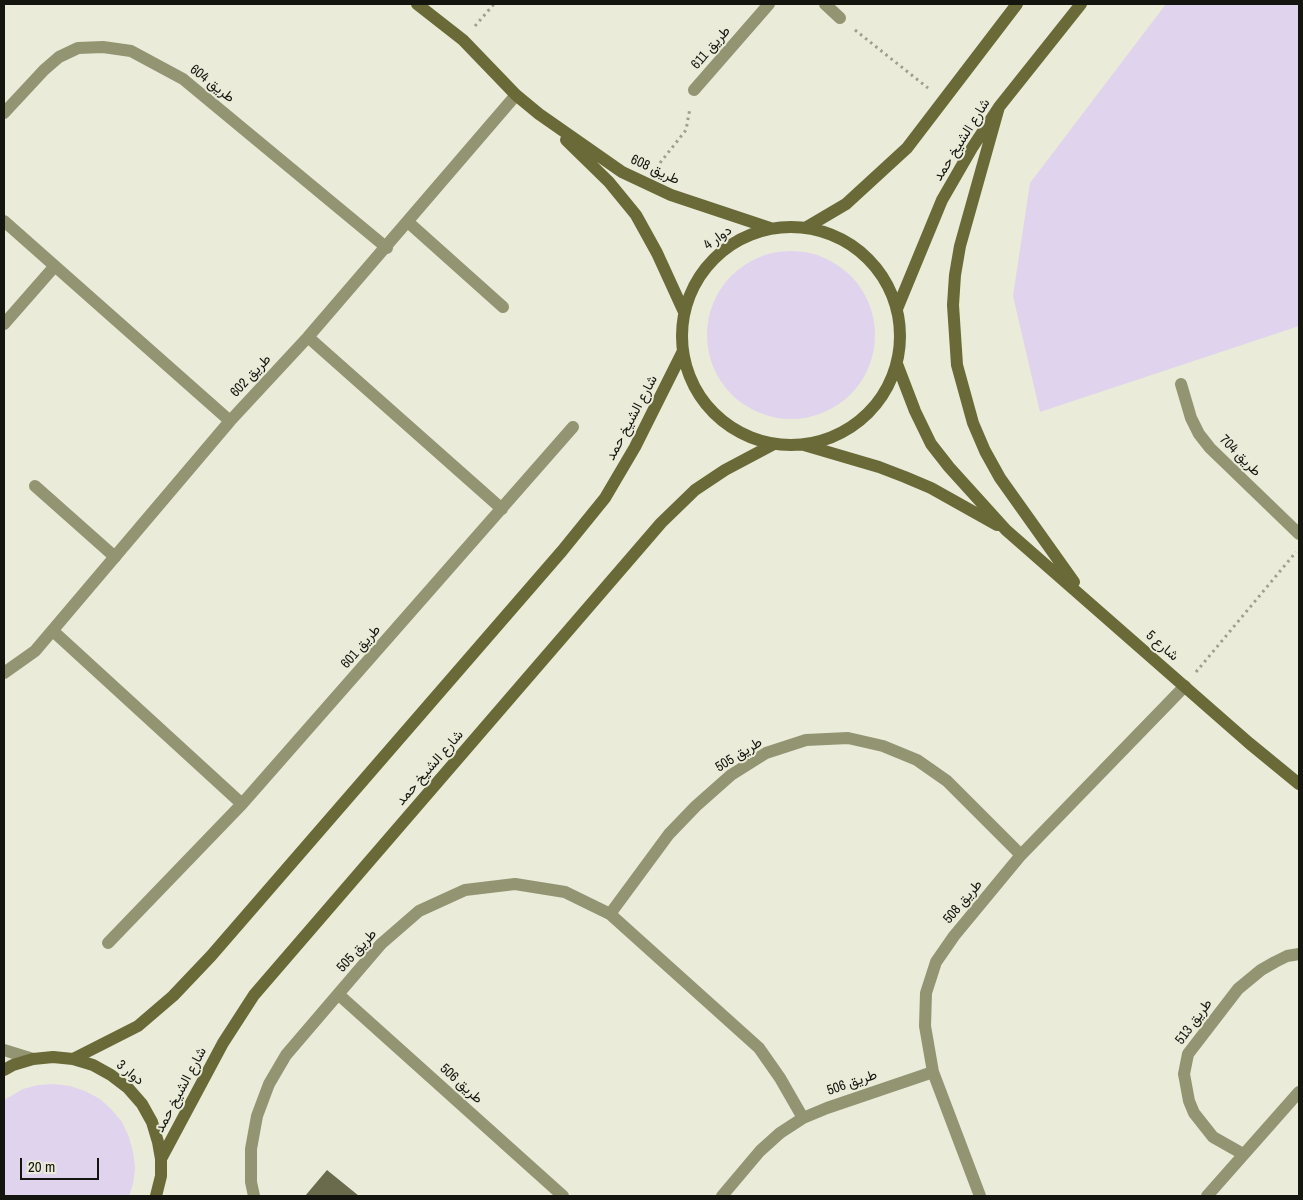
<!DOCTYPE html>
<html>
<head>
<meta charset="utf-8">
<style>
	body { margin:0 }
	#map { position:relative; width:1303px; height:1200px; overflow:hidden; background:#eaebd9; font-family:"Archivo Narrow",sans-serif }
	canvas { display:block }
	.frame { position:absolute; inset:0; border:5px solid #15150f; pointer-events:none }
	.scale { position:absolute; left:20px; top:1158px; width:79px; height:22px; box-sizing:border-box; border:2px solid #15150f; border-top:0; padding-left:6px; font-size:15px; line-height:18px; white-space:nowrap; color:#15150f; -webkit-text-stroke:4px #eaebd9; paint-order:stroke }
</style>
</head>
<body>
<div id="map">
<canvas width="1303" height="1200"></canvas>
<div class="frame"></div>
<div class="scale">20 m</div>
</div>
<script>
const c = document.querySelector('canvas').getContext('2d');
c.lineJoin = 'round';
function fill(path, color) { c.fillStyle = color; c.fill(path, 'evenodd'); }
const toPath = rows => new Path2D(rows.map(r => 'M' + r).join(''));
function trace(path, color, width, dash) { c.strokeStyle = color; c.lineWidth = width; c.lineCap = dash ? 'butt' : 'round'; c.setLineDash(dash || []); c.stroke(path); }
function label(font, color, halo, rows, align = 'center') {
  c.font = font + ' "Archivo Narrow",Vazirmatn,sans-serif'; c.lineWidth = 4; c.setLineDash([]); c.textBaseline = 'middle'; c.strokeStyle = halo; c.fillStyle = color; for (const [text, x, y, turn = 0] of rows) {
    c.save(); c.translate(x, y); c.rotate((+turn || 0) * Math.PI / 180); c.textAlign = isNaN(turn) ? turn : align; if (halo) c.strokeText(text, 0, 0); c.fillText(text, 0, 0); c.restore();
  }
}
const green = toPath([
	[1166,4,1299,4,1299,326,1040,412,1013,296,1030,183],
	'707 335a84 84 0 1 1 168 0a84 84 0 1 1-168 0Z',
	[54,1084,70,1086,85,1091,100,1099,112,1110,122,1122,129,1137,133,1152,135,1168,133,1184,129,1196,4,1196,4,1100,23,1089,38,1085]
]);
const building = toPath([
	[327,1170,359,1196,305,1196]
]);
const path = toPath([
	[475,26,494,4],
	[855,30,928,88],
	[656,168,686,130,690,108],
	[1196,672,1296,552]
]);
const lane = toPath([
	[408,222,503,307],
	[35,486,115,557]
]);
const street = toPath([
	[825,4,840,18],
	[694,90,769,4],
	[4,113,44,70,59,57,78,48,103,47,131,51,183,79,387,248],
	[4,221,230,421],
	[4,324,54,267],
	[308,337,502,509],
	[1181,384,1191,418,1199,434,1210,448,1299,534],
	[53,631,242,804],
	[4,673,35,651,230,421,308,337,516,95],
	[610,914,669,834,696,806,731,775,766,753,806,740,848,738,883,746,917,760,947,781,1021,855],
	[108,943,242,804,573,427],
	[338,994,563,1196],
	[4,1050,33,1059],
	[1243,1154,1213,1137,1194,1113,1189,1101,1184,1074,1188,1054,1238,989,1261,970,1275,962,1287,956,1299,954],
	[254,1196,251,1182,251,1149,257,1116,269,1084,286,1055,381,944,419,911,465,890,515,884,565,892,610,914,759,1048,780,1078,803,1118],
	[722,1196,760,1151,780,1133,803,1118,827,1108,933,1072],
	[980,1196,933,1072,925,1026,926,993,936,962,954,936,1021,855,1185,686],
	[1207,1196,1299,1092]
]);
const secondary = toPath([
	[417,4,463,40,516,95,539,114,622,172,671,195,770,228],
	[999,107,960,246,955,275,953,305,957,365,973,423,985,451,1000,478,1074,582],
	[566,140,609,182,636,215,657,253,684,312],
	'682 336a109 109 0 1 1 218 0a109 109 0 1 1-218 0Z',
	[807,227,846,204,907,148,1017,4],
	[897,309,942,200,972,148,999,107,1081,4],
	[897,364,915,411,931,444,949,467,1006,530,1249,743,1299,784],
	[804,445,879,467,905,477,931,488,997,525],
	[73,1059,138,1026,173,996,211,956,562,551,605,498,635,447,683,351],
	[4,1070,13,1065,33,1059,53,1057,73,1059,93,1065,111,1075,128,1088,142,1104,152,1122,158,1142,161,1159,161,1176,156,1196],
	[161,1159,223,1043,254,995,661,523,695,490,725,470,774,444]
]);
const streetNames = [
	["طريق 611",711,48,-49],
	["طريق 604",212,84,38],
	["شارع الشيخ حمد",962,140,-58],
	["طريق 608",655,170,25],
	["دوار 4",718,238,-36],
	["طريق 602",251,376,-47],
	["شارع الشيخ حمد",632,418,-62],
	["طريق 704",1240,456,45],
	["شارع 5",1162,646,41],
	["طريق 601",361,647,-49],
	["طريق 505",739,755,-32],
	["شارع الشيخ حمد",430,768,-49],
	["طريق 508",963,902,-50],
	["طريق 505",357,951,-48],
	["طريق 513",1194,1022,-54],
	["دوار 3",130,1073,39],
	["طريق 506",852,1083,-19],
	["طريق 506",461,1084,42],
	["شارع الشيخ حمد",181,1090,-62]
];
fill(green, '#e0d3ee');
fill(building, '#6a6b4d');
trace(path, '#9e9e91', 3, [2.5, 4]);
trace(lane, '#929472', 12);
trace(street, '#929472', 12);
trace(secondary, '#696a38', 12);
label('14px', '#15150f', '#eaebd9', streetNames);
</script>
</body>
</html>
